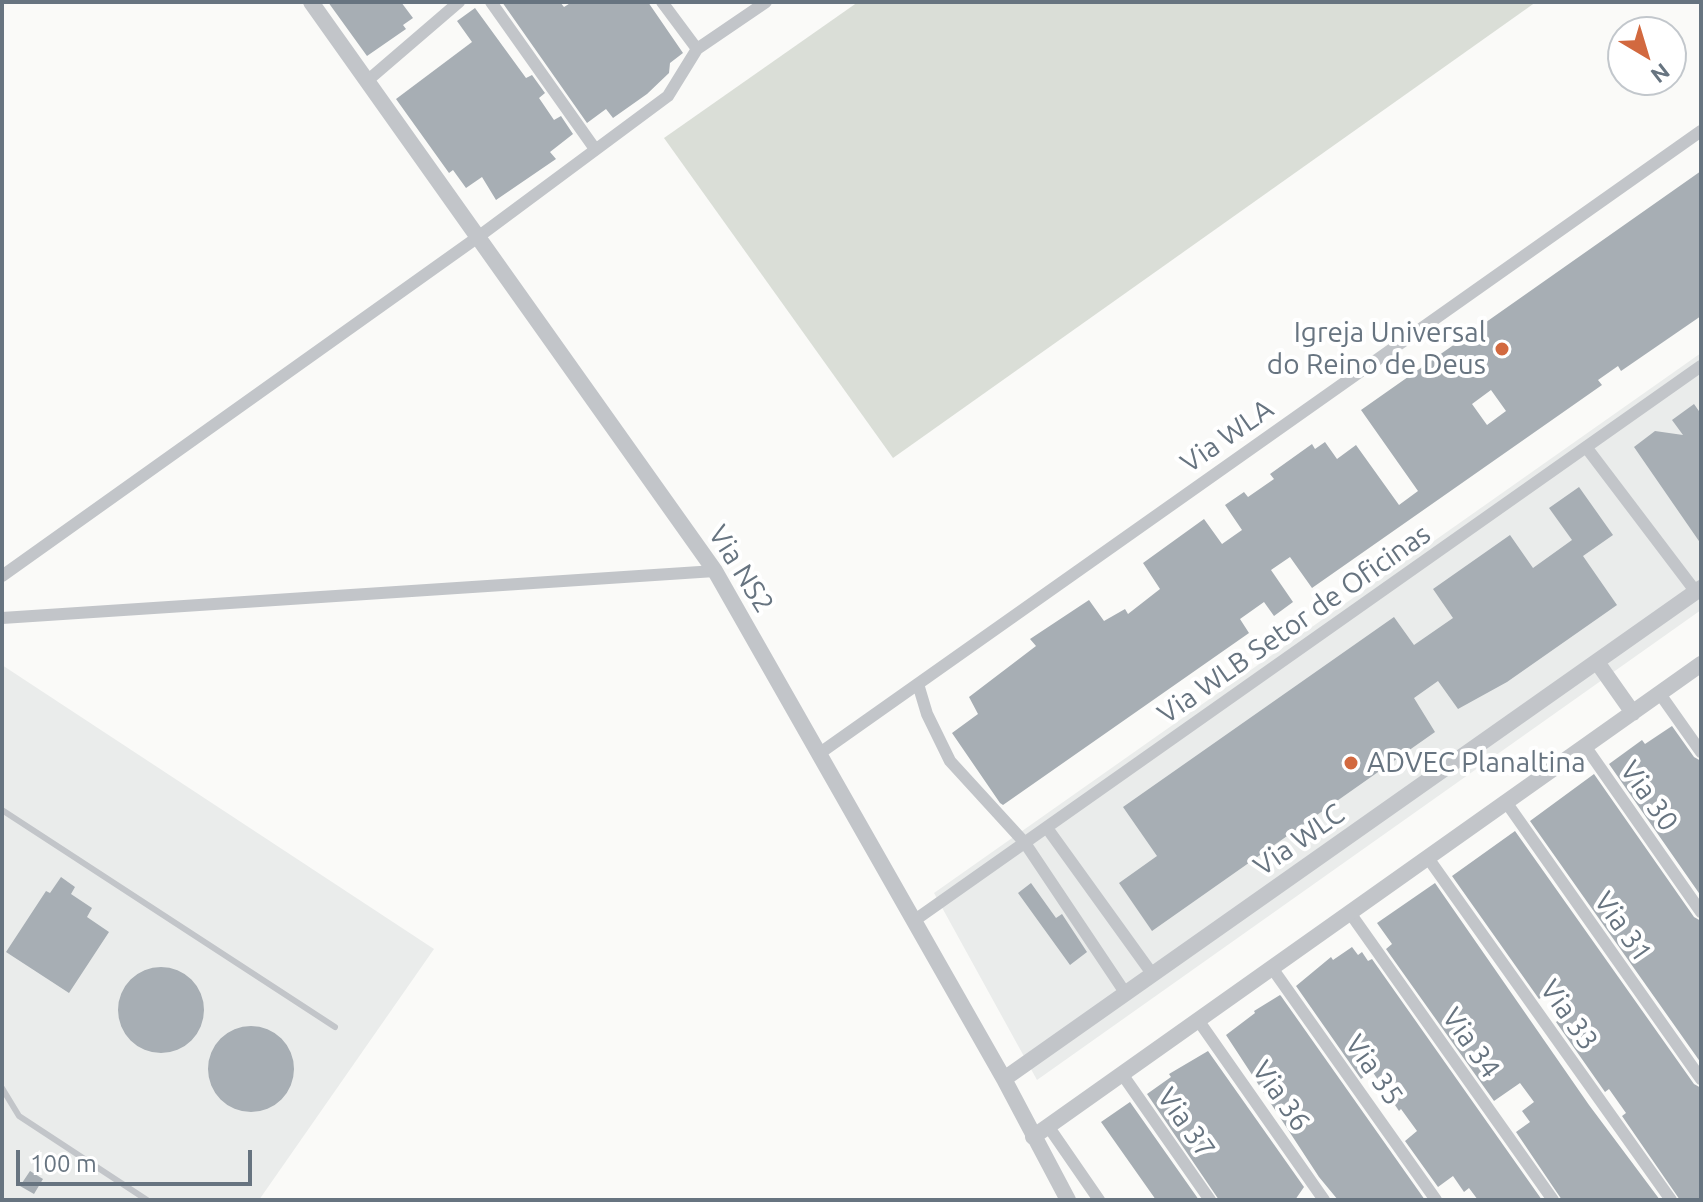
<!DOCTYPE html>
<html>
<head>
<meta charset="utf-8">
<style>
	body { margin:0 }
	#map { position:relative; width:1703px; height:1202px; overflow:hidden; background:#fafaf8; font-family:Ubuntu,sans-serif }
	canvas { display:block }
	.frame { position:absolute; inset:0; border:4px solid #677480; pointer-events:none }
	.north { position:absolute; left:1607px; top:16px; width:80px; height:80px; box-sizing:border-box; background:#fff; border:2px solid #c2c7cc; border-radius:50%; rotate:142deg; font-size:22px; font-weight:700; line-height:32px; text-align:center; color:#677480 }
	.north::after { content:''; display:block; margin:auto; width:28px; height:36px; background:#d2693f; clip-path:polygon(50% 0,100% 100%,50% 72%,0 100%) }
	.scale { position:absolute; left:16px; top:1150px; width:236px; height:36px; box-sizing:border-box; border:4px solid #677480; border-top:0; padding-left:10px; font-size:24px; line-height:28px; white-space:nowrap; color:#677480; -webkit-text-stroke:6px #fff; paint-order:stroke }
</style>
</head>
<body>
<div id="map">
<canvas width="1703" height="1202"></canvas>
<div class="frame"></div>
<div class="north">N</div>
<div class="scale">100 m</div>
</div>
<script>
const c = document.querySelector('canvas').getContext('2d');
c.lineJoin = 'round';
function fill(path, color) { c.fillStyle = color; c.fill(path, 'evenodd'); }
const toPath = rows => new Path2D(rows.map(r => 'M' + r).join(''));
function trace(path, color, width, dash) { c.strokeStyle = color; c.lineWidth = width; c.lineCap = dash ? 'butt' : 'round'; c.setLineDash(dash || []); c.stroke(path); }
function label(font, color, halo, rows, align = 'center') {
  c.font = font + ' Ubuntu,sans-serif'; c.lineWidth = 8; c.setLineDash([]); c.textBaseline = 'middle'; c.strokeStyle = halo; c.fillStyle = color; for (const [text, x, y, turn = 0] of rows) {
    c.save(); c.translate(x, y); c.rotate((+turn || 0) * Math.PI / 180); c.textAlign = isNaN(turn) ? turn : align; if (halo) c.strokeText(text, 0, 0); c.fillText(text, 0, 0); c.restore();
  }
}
const built = toPath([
	[1701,353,1701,610,1037,1080,934,893],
	[2,665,434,949,259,1200,2,1200]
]);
const green = toPath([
	[858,2,1536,2,893,458,664,138]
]);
const building = toPath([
	[328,2,401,2,413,18,403,25,406,29,367,56],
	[502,2,560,2,564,7,572,2,648,2,683,53,670,63,669,73,647,94,613,118,606,109,587,123],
	[475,8,526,78,532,75,545,93,539,98,554,120,561,116,573,134,550,152,556,159,496,200,482,177,466,188,453,170,449,173,396,99,472,42,457,21],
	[1701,171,1701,316,1621,371,1618,366,1598,380,1602,385,1312,588,1290,557,1271,570,1293,602,1274,616,1264,602,1240,619,1249,633,1003,805,1000,803,952,733,978,714,969,697,1036,646,1030,639,1089,600,1104,621,1125,609,1128,614,1160,589,1143,563,1204,519,1222,544,1242,530,1225,505,1244,492,1248,497,1274,479,1270,474,1312,444,1315,449,1325,442,1337,459,1356,445,1399,505,1418,491,1361,410],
	[1491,390,1506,411,1487,425,1472,404],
	[1694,404,1701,414,1701,544,1634,447,1655,431,1683,435,1672,420],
	[1579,487,1613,535,1583,556,1617,605,1507,682,1458,709,1438,681,1414,698,1435,732,1152,931,1119,883,1157,856,1123,807,1394,617,1414,645,1453,618,1433,589,1510,535,1533,568,1572,540,1549,508],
	[1672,726,1694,757,1701,761,1701,896,1609,764,1642,740,1645,744],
	[1594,774,1694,917,1701,921,1701,1063,1530,821],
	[1515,831,1694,1084,1701,1088,1701,1200,1680,1200,1622,1116,1626,1113,1609,1089,1605,1092,1556,1022,1565,1015,1549,993,1539,999,1452,876],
	[61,877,75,887,71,894,92,908,87,917,109,932,69,993,6,952,46,891,50,893],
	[1031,883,1056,918,1062,914,1087,952,1070,965,1018,893],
	[1435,883,1589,1105,1660,1200,1562,1200,1516,1132,1530,1122,1522,1111,1534,1102,1520,1083,1494,1101,1386,949,1392,944,1377,923],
	[1352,947,1358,955,1362,952,1368,961,1372,959,1542,1200,1478,1200,1469,1188,1464,1192,1453,1176,1438,1187,1405,1141,1417,1131,1401,1109,1399,1111,1372,1071,1361,1079,1296,986,1331,957,1333,960],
	'118 1010a43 43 0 1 1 86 0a43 43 0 1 1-86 0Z',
	[1280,995,1281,996,1425,1200,1338,1200,1319,1177,1226,1035,1255,1013,1254,1011],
	'208 1069a43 43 0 1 1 86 0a43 43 0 1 1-86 0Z',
	[1208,1051,1304,1187,1295,1200,1219,1200,1147,1094,1171,1077,1169,1074],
	[1130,1102,1199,1200,1156,1200,1101,1122],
	[30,1171,43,1179,34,1194,20,1186]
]);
const service = toPath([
	[2,810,335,1027],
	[2,1088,19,1116,147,1200]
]);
const minor = toPath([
	[491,2,595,149],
	[662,2,697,49],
	[367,81,459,2],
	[1586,447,1696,592],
	[2,576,478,237,668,96,697,49,766,2],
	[2,618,715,571],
	[918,684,927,714,950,761,1025,843,1126,994],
	[1660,694,1701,752],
	[1585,746,1701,912],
	[820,753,1701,131],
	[1506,802,1701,1079],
	[1047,828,1153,975],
	[1428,858,1671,1200],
	[1350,913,1553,1200],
	[915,920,1701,366],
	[1272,968,1436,1200],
	[1198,1020,1324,1200],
	[1122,1074,1210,1200],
	[1048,1126,1099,1200]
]);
const tertiary = toPath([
	[311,2,715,571,1004,1079,1068,1200],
	[1597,662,1633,713],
	[1004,1079,1701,588],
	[1033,1137,1701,664]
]);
const markers = [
	[1502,349,8,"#d2693f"],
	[1351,763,8,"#d2693f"]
];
const poiNames = [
	["Igreja Universal",1486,333],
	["do Reino de Deus",1486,365],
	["ADVEC Planaltina",1367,763,"left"]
];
const streetNames = [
	["Via WLA",1227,436,-35],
	["Via NS2",741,569,58],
	["Via WLB Setor de Oficinas",1294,624,-35],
	["Via 30",1649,796,55],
	["Via WLC",1299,840,-35],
	["Via 31",1623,927,55],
	["Via 33",1569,1015,55],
	["Via 34",1471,1043,55],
	["Via 35",1374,1070,55],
	["Via 36",1281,1096,55],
	["Via 37",1186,1123,55]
];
fill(built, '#eaeceb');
fill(green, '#daded7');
fill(building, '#a7aeb4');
trace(service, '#c2c5c9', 6);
trace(minor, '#c2c5c9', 12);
trace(tertiary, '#c2c5c9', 16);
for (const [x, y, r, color] of markers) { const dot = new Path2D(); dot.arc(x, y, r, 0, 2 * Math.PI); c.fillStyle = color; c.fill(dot); trace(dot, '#fff', 3); }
label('28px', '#677480', '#fff', poiNames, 'right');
label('28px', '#677480', '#fff', streetNames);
</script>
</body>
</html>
